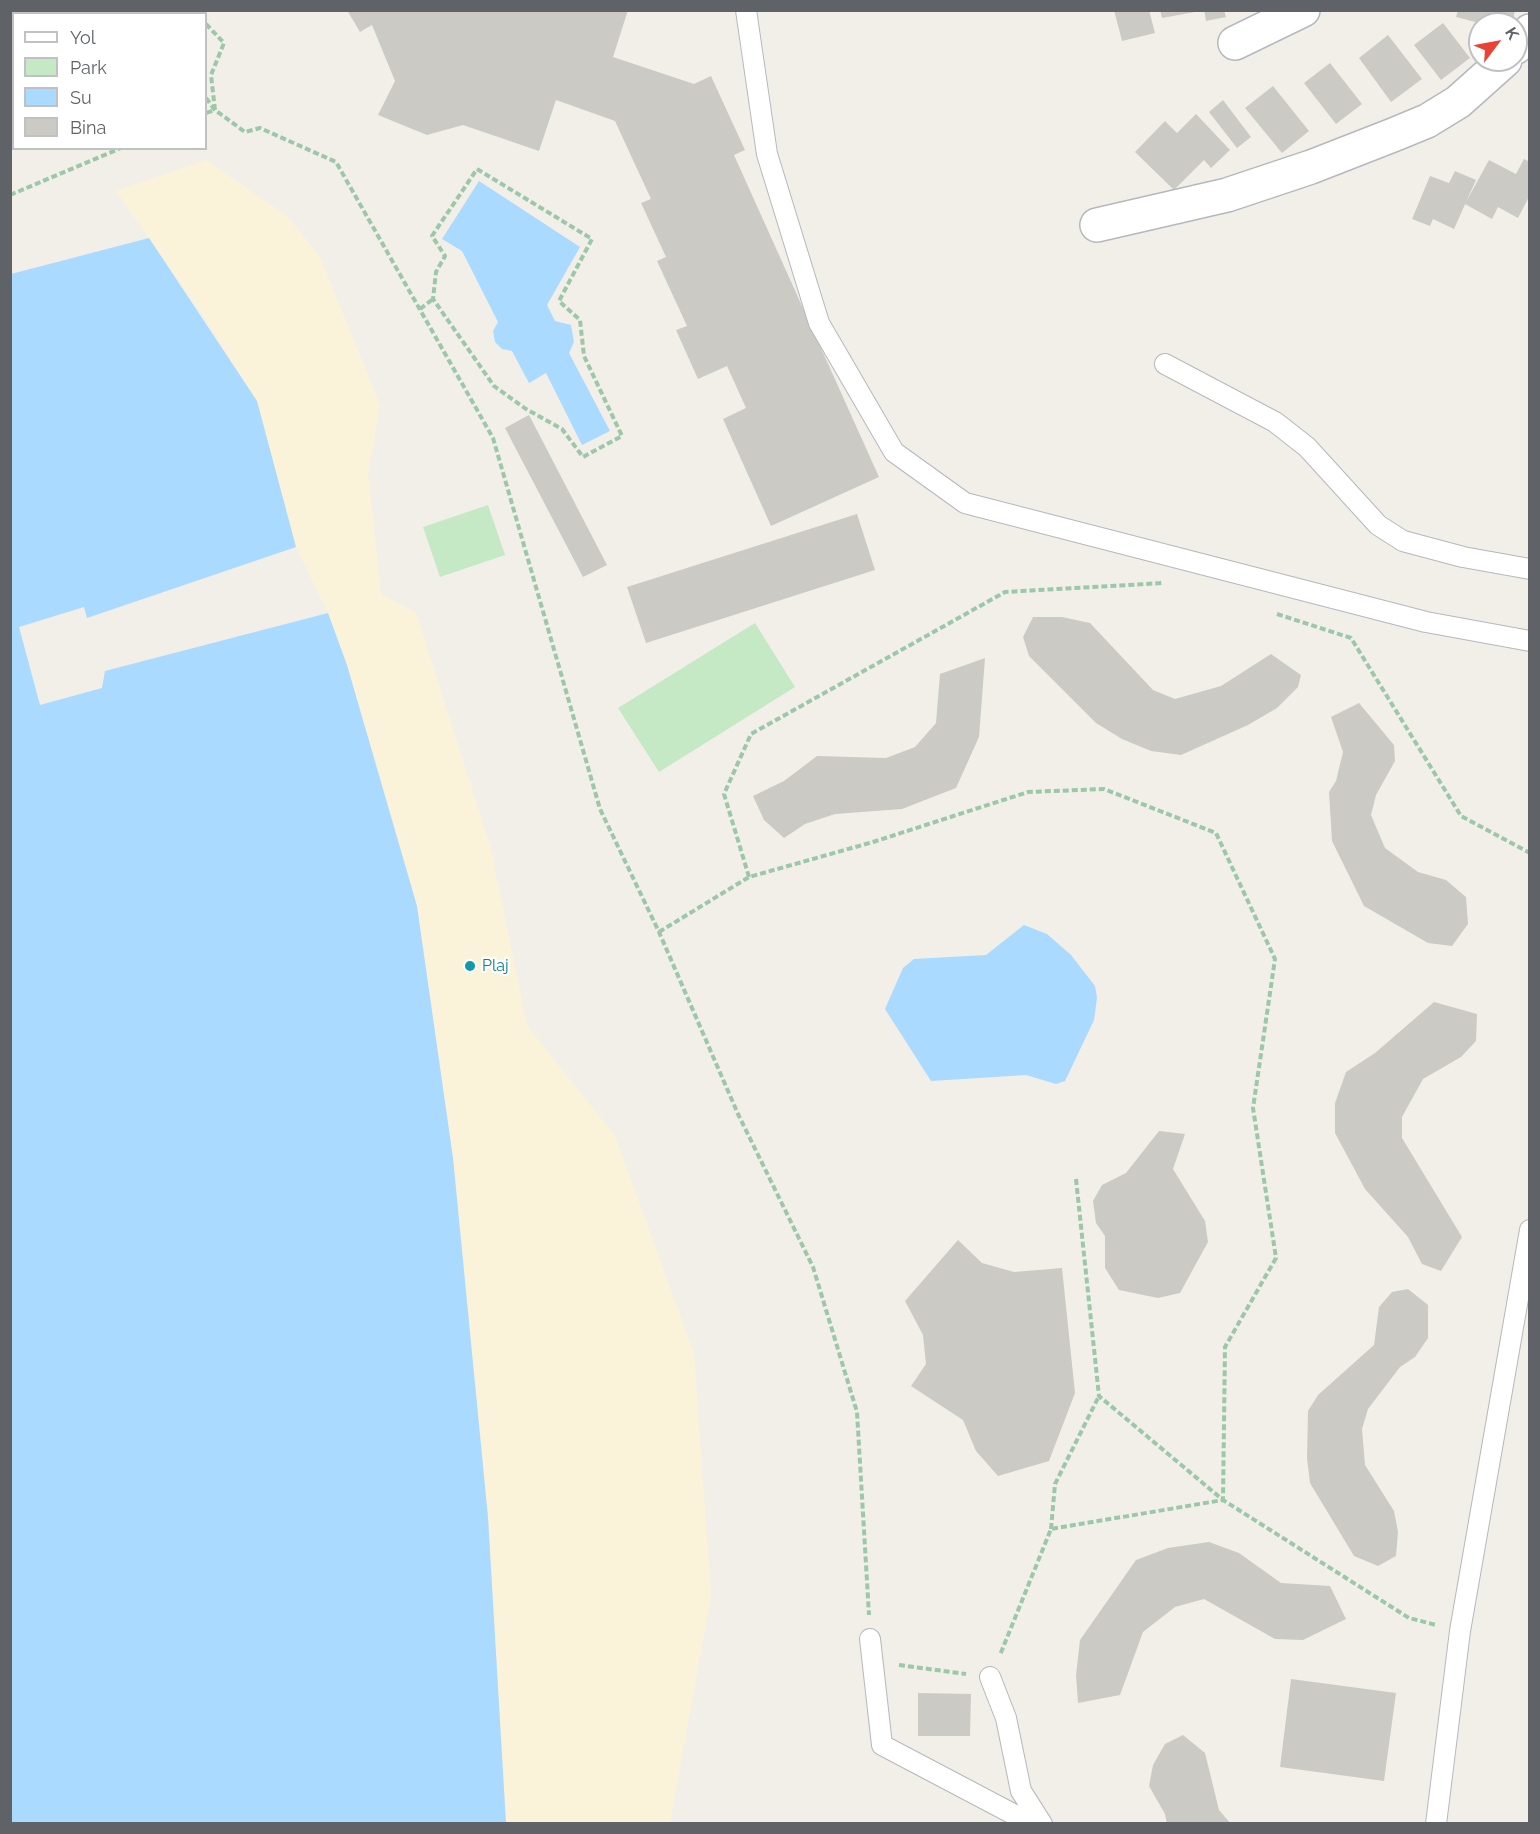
<!DOCTYPE html>
<html>
<head>
<meta charset="utf-8">
<style>
	body { margin:0 }
	#map { position:relative; width:1540px; height:1834px; overflow:hidden; background:#f1efe8; font-family:Raleway,sans-serif }
	canvas { display:block }
	.frame { position:absolute; inset:0; border:12px solid #5f6368; pointer-events:none }
	.legend { position:absolute; left:12px; top:12px; width:195px; height:138px; box-sizing:border-box; background:#fff; border:2px solid #bfc1c3; margin:0; padding:8px 10px; list-style:none; font-size:18px; color:#5f6368 }
	.legend li { display:flex; align-items:center; gap:12px; height:30px }
	.legend b { width:30px; border:2px solid #bfc1c3 }
	.north { position:absolute; left:1468px; top:12px; width:60px; height:60px; box-sizing:border-box; background:#fff; border:2px solid #bfc1c3; border-radius:50%; rotate:58deg; font-size:16px; font-weight:700; line-height:24px; text-align:center; color:#5f6368 }
	.north::after { content:''; display:block; margin:auto; width:21px; height:27px; background:#ea4335; clip-path:polygon(50% 0,100% 100%,50% 72%,0 100%) }
</style>
</head>
<body>
<div id="map">
<canvas width="1540" height="1834"></canvas>
<div class="frame"></div>
<ul class="legend">
<li><b style="height:8px;background:#fff"></b>Yol</li>
<li><b style="height:16px;background:#c5e8c5"></b>Park</li>
<li><b style="height:16px;background:#aadaff"></b>Su</li>
<li><b style="height:16px;background:#cccac5"></b>Bina</li>
</ul>
<div class="north">K</div>
</div>
<script>
const c = document.querySelector('canvas').getContext('2d');
c.lineJoin = 'round';
function fill(path, color) { c.fillStyle = color; c.fill(path, 'evenodd'); }
const toPath = rows => new Path2D(rows.map(r => 'M' + r).join(''));
function trace(path, color, width, dash) { c.strokeStyle = color; c.lineWidth = width; c.lineCap = dash ? 'butt' : 'round'; c.setLineDash(dash || []); c.stroke(path); }
function label(font, color, halo, rows, align = 'center') {
  c.font = font + ' Raleway,sans-serif'; c.lineWidth = 4.5; c.setLineDash([]); c.textBaseline = 'middle'; c.strokeStyle = halo; c.fillStyle = color; for (const [text, x, y, turn = 0] of rows) {
    c.save(); c.translate(x, y); c.rotate((+turn || 0) * Math.PI / 180); c.textAlign = isNaN(turn) ? turn : align; if (halo) c.strokeText(text, 0, 0); c.fillText(text, 0, 0); c.restore();
  }
}
const green = toPath([
	[488,505,505,555,440,577,423,527],
	[755,623,795,687,659,772,618,708]
]);
const sand = toPath([
	[206,160,288,217,320,257,380,405,368,474,381,594,416,613,490,845,527,1026,615,1136,694,1354,711,1596,670,1823,506,1823,488,1517,453,1158,417,906,347,665,328,613,296,547,257,401,202,314,116,191]
]);
const water = toPath([
	[479,181,580,247,547,305,555,321,571,325,574,342,569,353,610,431,582,445,546,373,529,383,512,351,502,349,495,342,493,331,498,322,462,251,442,239],
	[149,238,257,401,296,547,87,618,84,607,19,627,40,705,102,688,105,671,328,613,347,665,417,906,453,1158,488,1517,506,1823,11,1823,11,274],
	[1024,925,1047,934,1071,955,1095,986,1097,998,1094,1020,1065,1081,1056,1084,1026,1075,931,1081,885,1009,903,968,914,959,986,955]
]);
const building = toPath([
	[10,10,82,10,80,14,14,14,14,116,10,114],
	[347,10,628,10,613,57,694,84,711,76,745,150,734,155,879,477,771,526,723,419,746,408,727,366,698,379,676,330,687,326,657,261,666,257,641,203,651,199,615,121,556,100,539,151,463,125,427,135,378,115,395,81,372,25,360,32],
	[1114,10,1149,10,1155,33,1122,41],
	[1160,10,1195,10,1195,12,1162,18],
	[1204,10,1224,10,1226,17,1206,21],
	[1458,10,1515,10,1512,24,1483,24,1456,17],
	[1443,23,1470,58,1441,80,1414,45],
	[1388,35,1422,79,1391,102,1359,58],
	[1330,63,1362,104,1336,124,1304,83],
	[1273,86,1309,131,1282,153,1245,108],
	[1223,100,1251,137,1237,148,1209,112],
	[1196,114,1230,150,1211,168,1204,160,1174,190,1135,152,1165,121,1177,133],
	[1524,159,1530,162,1530,195,1518,218,1498,207,1492,219,1465,204,1489,160,1516,174],
	[1455,171,1476,180,1454,229,1433,219,1430,226,1412,219,1430,176,1449,183],
	[529,415,607,565,583,577,505,428],
	[857,514,875,570,646,643,627,587],
	[1033,617,1062,617,1090,623,1153,690,1175,699,1221,686,1271,654,1301,675,1298,687,1277,708,1248,725,1181,755,1151,751,1122,739,1096,723,1029,656,1023,637],
	[985,658,979,737,956,788,902,809,835,814,805,824,784,838,764,820,753,796,784,781,817,756,886,758,915,747,936,723,940,674],
	[1359,703,1394,745,1395,761,1376,795,1371,815,1385,848,1418,872,1446,880,1466,897,1468,924,1452,946,1428,943,1364,906,1332,841,1329,792,1336,781,1343,752,1331,717],
	[1434,1002,1477,1014,1476,1041,1461,1057,1423,1079,1402,1117,1402,1138,1462,1237,1441,1271,1422,1264,1408,1237,1365,1189,1335,1133,1335,1103,1346,1072,1375,1053],
	[1159,1131,1185,1134,1173,1169,1205,1221,1208,1242,1180,1293,1158,1298,1119,1290,1105,1268,1105,1236,1096,1223,1093,1201,1102,1185,1126,1173],
	[958,1240,982,1263,1014,1272,1062,1268,1075,1393,1049,1461,998,1476,976,1451,963,1420,911,1386,926,1364,923,1335,905,1301],
	[1408,1289,1428,1305,1428,1338,1415,1357,1400,1367,1368,1409,1362,1429,1365,1465,1394,1511,1398,1532,1396,1556,1378,1566,1354,1556,1310,1483,1307,1458,1308,1411,1318,1395,1374,1345,1379,1307,1392,1292],
	[1209,1542,1239,1553,1281,1583,1330,1586,1346,1619,1303,1640,1275,1639,1204,1599,1175,1607,1143,1632,1120,1695,1078,1703,1076,1675,1080,1640,1136,1560,1168,1548],
	[1291,1679,1396,1693,1384,1781,1280,1767],
	[918,1693,971,1694,970,1736,918,1736],
	[1183,1735,1205,1753,1219,1810,1231,1824,1167,1824,1165,1814,1149,1786,1153,1765,1165,1744]
]);
const path = toPath([
	[133,10,136,14],
	[192,10,195,14],
	[206,24,224,43,211,75,215,110,245,132,260,128,336,162,493,438,600,809,659,932,738,1114,813,1267,857,1412,869,1615],
	[206,98,215,110,206,113],
	[477,169,592,239,559,301,580,320,584,356,622,436,583,457,562,429,526,409,494,386,433,299,436,272,445,256,432,236,477,169],
	[10,195,121,148],
	[420,309,433,299],
	[1277,614,1351,638,1461,816,1530,853],
	[749,877,724,794,751,734,1005,592,1163,583],
	[659,932,749,877,873,842,1028,792,1104,789,1216,833,1275,959,1253,1108,1276,1258,1225,1347,1223,1500,1051,1529,1000,1655],
	[1076,1179,1099,1396,1223,1500,1409,1618,1436,1625],
	[1051,1529,1055,1484,1099,1396],
	[899,1665,966,1674]
]);
const service = toPath([
	[746,10,767,154,819,323,894,452,965,503,1426,622,1530,641],
	[1165,364,1275,422,1307,447,1378,525,1403,541,1463,557,1530,569],
	[870,1639,882,1745,1032,1824],
	[990,1677,1006,1718,1021,1791,1042,1824],
	[1436,1824,1460,1631,1530,1230]
]);
const minor = toPath([
	[1235,43,1303,10],
	[1516,47,1530,31],
	[1097,225,1227,195,1311,167,1393,135,1427,121,1458,102,1505,60]
]);
const markers = [
	[470,966,6,"#0f9aa8"]
];
const cultureNames = [
	["Plaj",482,966]
];
fill(green, '#c5e8c5');
fill(sand, '#fbf3d9');
fill(water, '#aadaff');
fill(building, '#cccac5');
trace(service, '#b5b8bc', 22);
trace(minor, '#b5b8bc', 36);
trace(path, '#9cc7a9', 4, [6, 3]);
trace(service, '#fff', 20);
trace(minor, '#fff', 33);
for (const [x, y, r, color] of markers) { const dot = new Path2D(); dot.arc(x, y, r, 0, 2 * Math.PI); c.fillStyle = color; c.fill(dot); trace(dot, '#fff', 2); }
label('16px', '#0d838f', '#fff', cultureNames, 'left');
</script>
</body>
</html>
